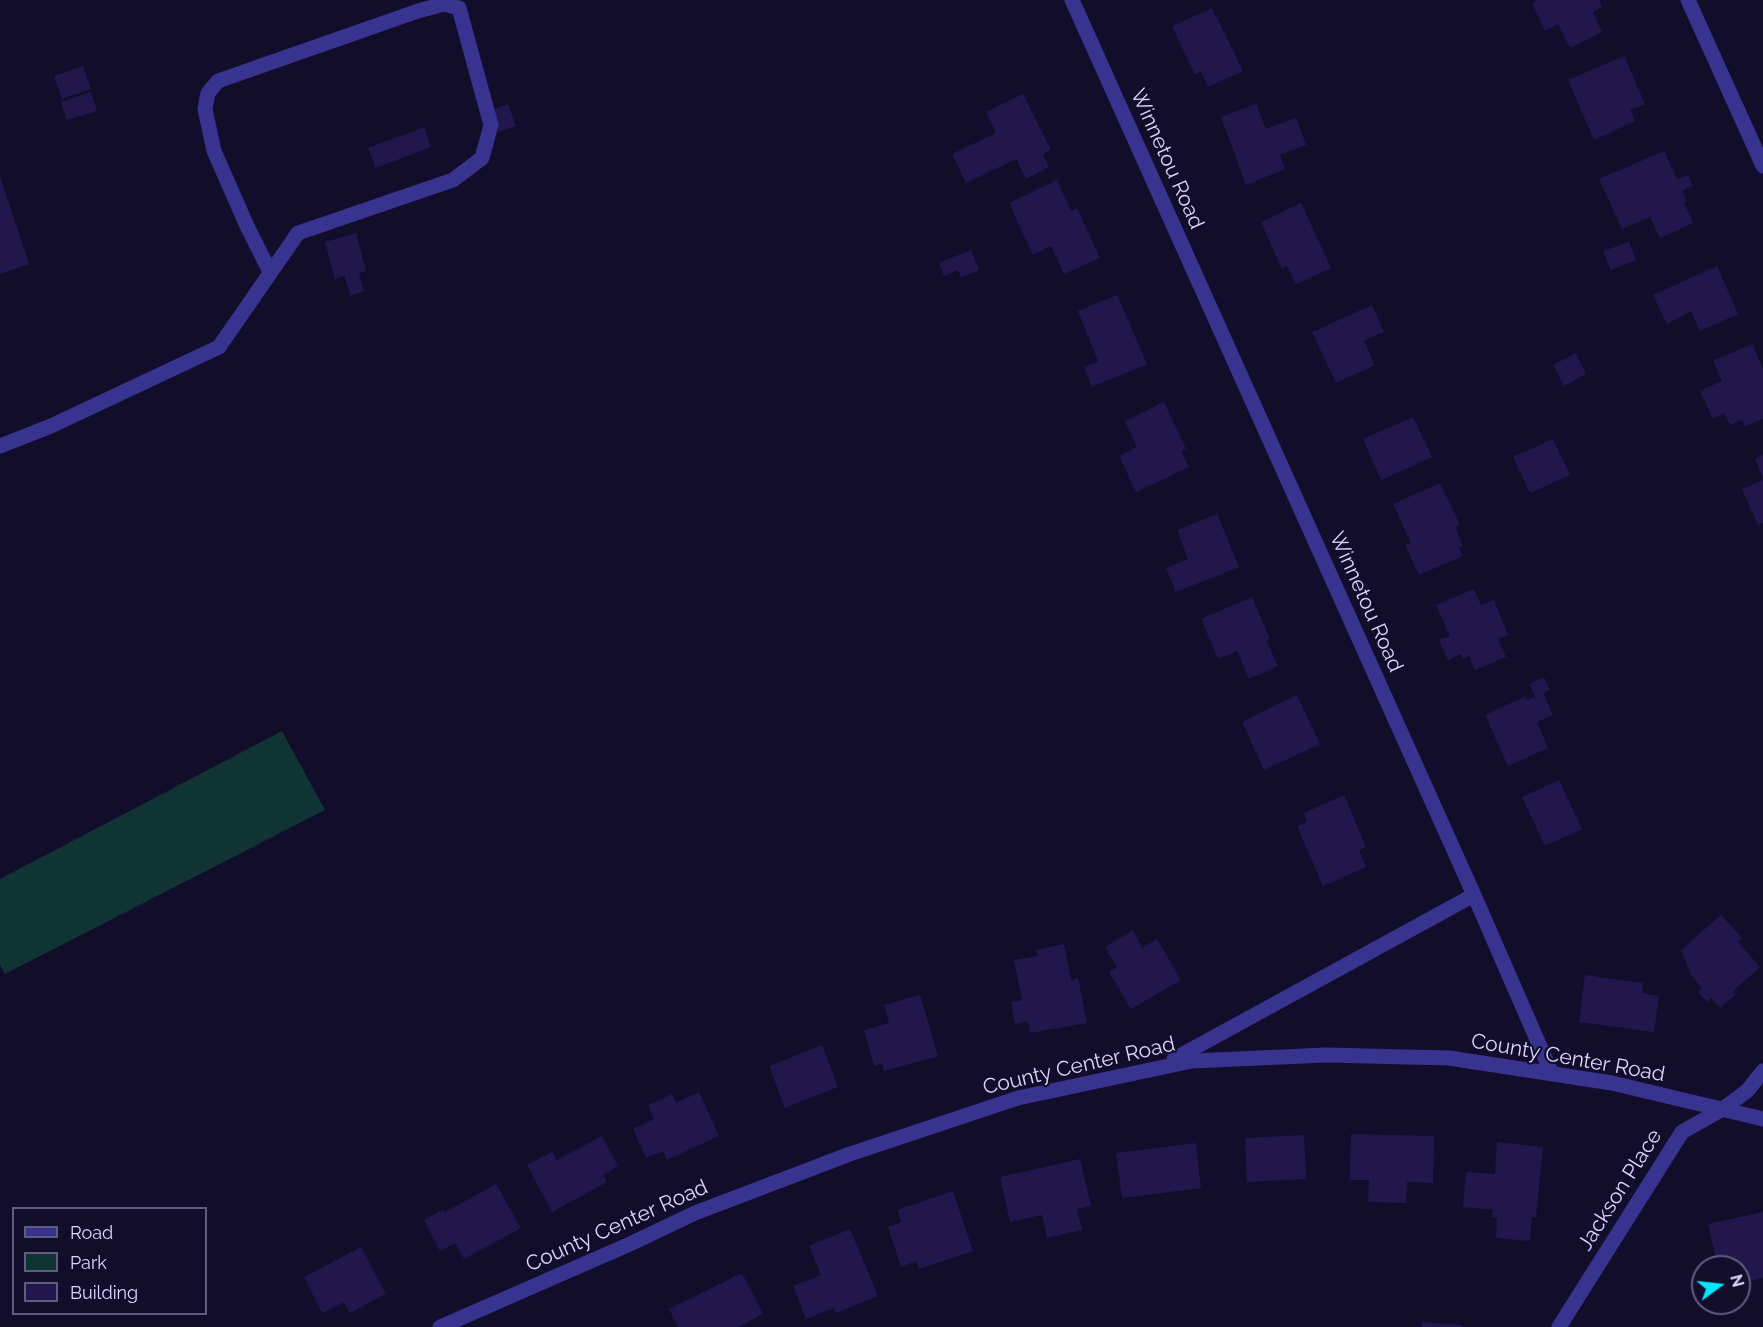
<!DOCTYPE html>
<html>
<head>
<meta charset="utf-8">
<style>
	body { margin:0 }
	#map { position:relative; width:1763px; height:1327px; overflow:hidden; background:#120d2a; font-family:Raleway,sans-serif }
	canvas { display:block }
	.legend { position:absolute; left:12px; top:1207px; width:195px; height:108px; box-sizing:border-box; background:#120d2a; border:2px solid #625d7f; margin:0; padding:8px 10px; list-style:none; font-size:18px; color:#dbd6ff }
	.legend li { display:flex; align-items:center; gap:12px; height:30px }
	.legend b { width:30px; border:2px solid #625d7f }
	.north { position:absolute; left:1691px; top:1255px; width:60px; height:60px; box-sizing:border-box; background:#120d2a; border:2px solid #625d7f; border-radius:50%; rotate:75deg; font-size:16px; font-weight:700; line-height:24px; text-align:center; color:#dbd6ff }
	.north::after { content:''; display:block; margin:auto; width:21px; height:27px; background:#02e5ff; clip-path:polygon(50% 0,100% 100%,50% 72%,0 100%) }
</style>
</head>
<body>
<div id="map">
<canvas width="1763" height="1327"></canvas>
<ul class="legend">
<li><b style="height:8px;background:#37338e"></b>Road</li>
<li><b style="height:16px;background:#0f3433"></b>Park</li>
<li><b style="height:16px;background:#22174d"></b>Building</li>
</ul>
<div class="north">N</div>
</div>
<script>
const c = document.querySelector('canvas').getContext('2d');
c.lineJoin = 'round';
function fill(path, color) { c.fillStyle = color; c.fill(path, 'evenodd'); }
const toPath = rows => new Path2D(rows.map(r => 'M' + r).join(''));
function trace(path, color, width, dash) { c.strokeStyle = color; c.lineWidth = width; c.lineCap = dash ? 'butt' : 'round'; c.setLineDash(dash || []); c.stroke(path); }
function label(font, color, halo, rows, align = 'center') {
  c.font = font + ' Raleway,sans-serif'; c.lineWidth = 4.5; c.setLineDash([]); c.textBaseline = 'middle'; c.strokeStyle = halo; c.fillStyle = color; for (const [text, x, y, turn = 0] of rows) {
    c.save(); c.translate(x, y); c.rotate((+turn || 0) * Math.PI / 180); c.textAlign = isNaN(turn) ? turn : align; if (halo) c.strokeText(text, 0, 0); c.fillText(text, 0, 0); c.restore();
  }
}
const green = toPath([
	[282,731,325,810,5,974,0,965,0,879]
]);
const building = toPath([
	[1538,0,1599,0,1602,7,1593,12,1602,32,1570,48,1558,24,1545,31,1532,3],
	[1212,8,1243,71,1208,87,1201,72,1195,75,1172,26],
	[1624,56,1645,104,1630,110,1635,121,1594,140,1568,80],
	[83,66,91,89,62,99,54,76],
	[91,92,97,111,67,120,61,102],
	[1023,94,1051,150,1043,154,1049,167,1026,179,1016,159,966,183,952,154,996,133,986,112],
	[508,104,516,126,498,132,491,110],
	[1256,104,1266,129,1296,118,1306,145,1280,155,1285,169,1246,185,1221,117],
	[424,127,431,147,376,168,368,148],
	[1664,151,1677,179,1688,175,1693,186,1682,191,1687,201,1684,202,1693,223,1660,238,1650,217,1622,229,1599,179],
	[0,177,29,264,0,274],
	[1057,180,1071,211,1077,208,1100,258,1064,274,1051,246,1033,255,1009,203],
	[1301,203,1331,268,1296,284,1287,266,1282,269,1261,222],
	[356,233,366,271,359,273,364,291,350,296,345,276,335,279,325,242],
	[1629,242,1636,260,1611,270,1603,251],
	[971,250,979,270,961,278,958,270,944,276,939,263],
	[1717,266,1738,314,1700,331,1691,311,1667,324,1653,295],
	[1117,295,1147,364,1092,387,1084,367,1098,361,1078,311],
	[1372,305,1384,332,1364,341,1375,365,1336,383,1312,332],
	[1752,344,1763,369,1763,419,1745,427,1742,420,1730,425,1724,413,1713,419,1700,391,1722,381,1713,361],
	[1576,353,1586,374,1564,386,1553,365],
	[1164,402,1186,449,1181,451,1189,467,1136,492,1119,456,1137,447,1125,421],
	[1413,417,1432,457,1381,480,1363,439],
	[1553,439,1570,475,1530,493,1513,457],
	[1763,455,1763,478,1755,459],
	[1763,480,1763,523,1758,525,1742,489],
	[1440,483,1460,525,1455,527,1463,546,1459,548,1463,556,1419,575,1405,545,1411,543,1393,504],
	[1217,514,1239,567,1176,592,1166,568,1188,559,1177,530],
	[1474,589,1481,605,1494,600,1508,635,1498,639,1506,657,1475,670,1469,656,1463,659,1460,654,1448,660,1439,640,1450,636,1436,605],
	[1252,597,1270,639,1266,640,1278,666,1249,679,1237,651,1218,659,1201,619],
	[1544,677,1550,690,1543,693,1553,715,1537,722,1548,748,1508,766,1485,715,1526,696,1527,700,1535,697,1529,684],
	[1297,695,1320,744,1264,770,1242,722],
	[1559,780,1582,829,1545,846,1522,797],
	[1344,795,1366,847,1359,850,1366,867,1323,886,1297,826,1307,822,1304,813],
	[1721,915,1742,938,1738,942,1760,967,1733,991,1736,994,1720,1008,1711,998,1707,1002,1698,992,1702,988,1691,975,1681,950],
	[1133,930,1142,948,1157,939,1181,980,1131,1009,1109,972,1117,967,1105,947],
	[1064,944,1071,980,1078,978,1087,1023,1030,1033,1028,1021,1015,1024,1011,1002,1022,1000,1014,960,1038,956,1036,950],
	[1585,975,1643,983,1642,993,1659,996,1654,1032,1579,1022],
	[920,995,938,1056,884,1071,882,1063,874,1066,864,1030,889,1023,884,1005],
	[822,1045,838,1087,785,1108,769,1066],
	[699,1092,719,1136,667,1160,663,1151,646,1158,633,1129,654,1119,648,1105,672,1094,676,1103],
	[1351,1134,1434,1136,1433,1183,1407,1182,1406,1203,1368,1202,1369,1180,1350,1180],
	[1304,1135,1306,1179,1247,1182,1245,1138],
	[602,1136,618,1166,603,1175,607,1182,552,1212,527,1165,552,1152,557,1160],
	[1497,1142,1543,1147,1536,1217,1532,1217,1530,1241,1496,1238,1497,1218,1492,1217,1493,1210,1463,1207,1466,1172,1495,1174],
	[1196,1143,1201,1188,1122,1198,1116,1153],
	[1080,1159,1091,1206,1077,1209,1082,1230,1047,1238,1042,1215,1010,1222,1000,1177],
	[496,1184,521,1228,464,1259,455,1243,440,1251,424,1220,444,1209,445,1212],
	[953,1191,973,1251,919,1269,916,1261,901,1267,888,1227,901,1222,897,1210],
	[1763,1212,1763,1278,1739,1283,1739,1267,1718,1267,1708,1224],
	[850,1229,878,1296,836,1313,834,1308,806,1319,793,1286,821,1275,809,1246],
	[361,1247,386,1294,350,1313,344,1302,322,1313,304,1277],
	[742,1273,763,1314,738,1327,678,1327,669,1309],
	[1422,1322,1462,1325,1462,1327,1422,1327]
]);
const service = toPath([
	[0,446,51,426,219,347,298,233,453,180,482,158,491,125,459,8,444,4,418,11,218,81,208,93,205,109,214,151,247,226,270,272]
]);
const minor = toPath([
	[1072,0,1474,895,1552,1074],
	[1688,0,1763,166],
	[1174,1059,1474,895],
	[440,1327,630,1244,695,1213,850,1154,1018,1098,1192,1061,1326,1055,1449,1058,1612,1083,1763,1119],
	[1559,1327,1682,1132,1721,1110,1747,1091,1763,1071]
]);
const streetNames = [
	["Winnetou Road",1167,159,66],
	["Winnetou Road",1366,602,66],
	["County Center Road",1568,1058,10],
	["County Center Road",1079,1066,-13],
	["Jackson Place",1620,1190,-58],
	["County Center Road",617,1226,-24]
];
fill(green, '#0f3433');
fill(building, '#22174d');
trace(service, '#37338e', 15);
trace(minor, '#37338e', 15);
label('21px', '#dbd6ff', '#120d2a', streetNames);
</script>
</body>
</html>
